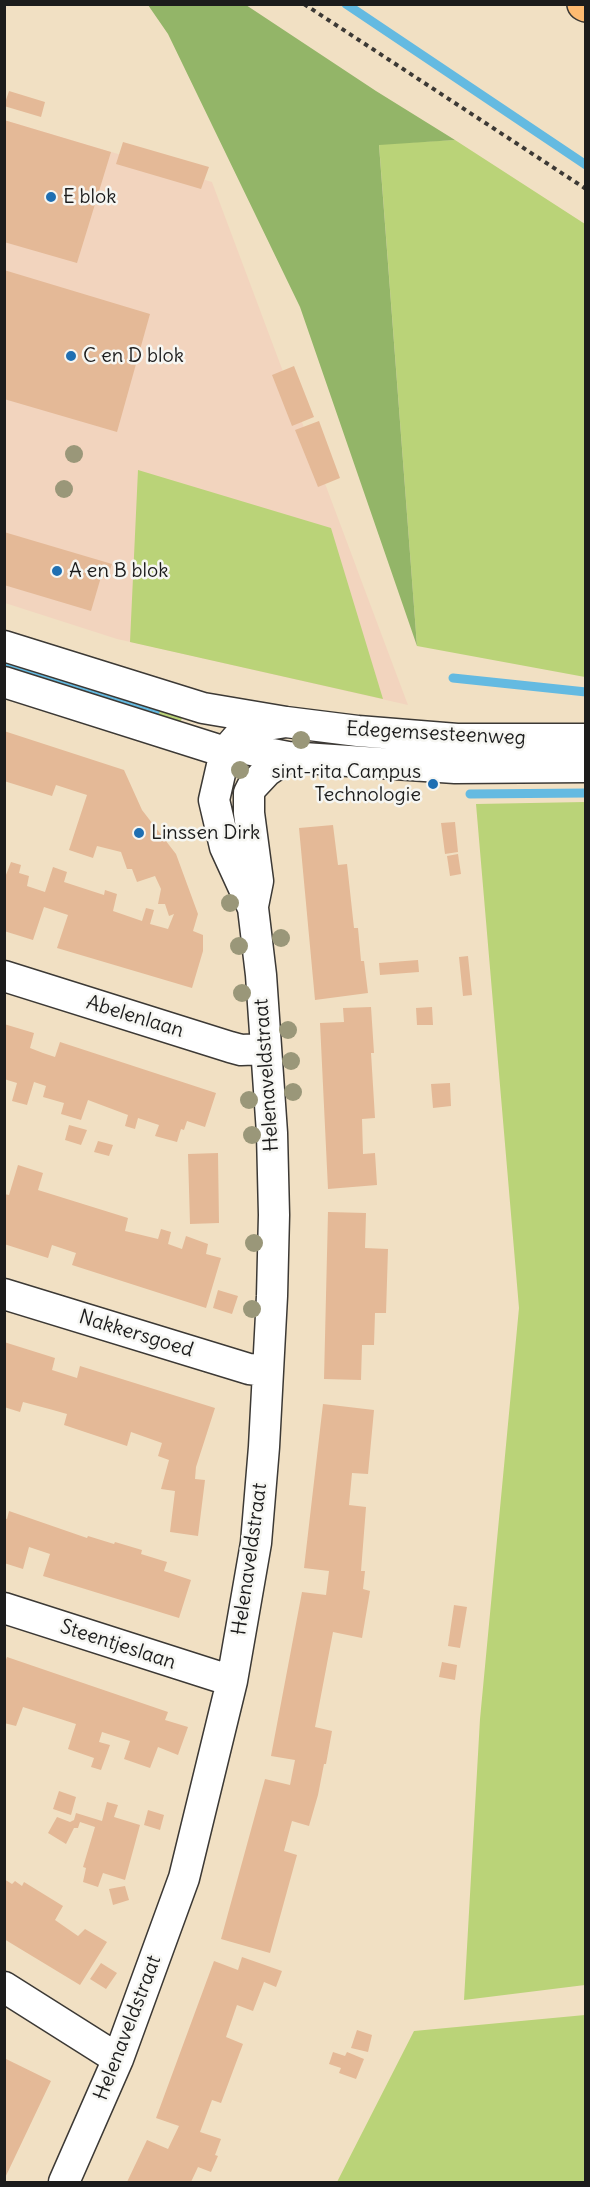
<!DOCTYPE html>
<html>
<head>
<meta charset="utf-8">
<style>
	body { margin:0 }
	#map { position:relative; width:590px; height:2187px; overflow:hidden; background:#f1e0c3; font-family:Delius,sans-serif }
	canvas { display:block }
	.frame { position:absolute; inset:0; border:6px solid #1c1c1c; pointer-events:none }
</style>
</head>
<body>
<div id="map">
<canvas width="590" height="2187"></canvas>
<div class="frame"></div>
</div>
<script>
const c = document.querySelector('canvas').getContext('2d');
c.lineJoin = 'round';
function fill(path, color) { c.fillStyle = color; c.fill(path, 'evenodd'); }
const toPath = rows => new Path2D(rows.map(r => 'M' + r).join(''));
function trace(path, color, width, dash) { c.strokeStyle = color; c.lineWidth = width; c.lineCap = dash ? 'butt' : 'round'; c.setLineDash(dash || []); c.stroke(path); }
function label(font, color, halo, rows, align = 'center') {
  c.font = font + ' Delius,sans-serif'; c.lineWidth = 5; c.setLineDash([]); c.textBaseline = 'middle'; c.strokeStyle = halo; c.fillStyle = color; for (const [text, x, y, turn = 0] of rows) {
    c.save(); c.translate(x, y); c.rotate((+turn || 0) * Math.PI / 180); c.textAlign = isNaN(turn) ? turn : align; if (halo) c.strokeText(text, 0, 0); c.fillText(text, 0, 0); c.restore();
  }
}
const built = toPath([
	[4,120,212,182,408,705,117,639,5,603]
]);
const green = toPath([
	[455,140,585,224,585,677,417,646,379,144],
	[138,470,331,528,383,699,130,642],
	[5,656,183,714,179,728,5,673],
	[585,802,585,1985,464,2000,480,1719,519,1308,476,804],
	[585,2015,585,2182,337,2182,414,2031]
]);
const forest = toPath([
	[148,5,246,5,376,91,455,140,379,145,417,646,300,307,168,34]
]);
const stream = toPath([
	[346,4,586,165],
	[4,664,155,712],
	[453,678,586,692],
	[470,794,586,793]
]);
const building = toPath([
	[9,91,45,102,41,117,4,106],
	[4,120,111,152,77,263,4,242],
	[123,142,209,167,201,189,116,164],
	[4,270,150,314,117,432,4,399],
	[294,366,314,417,292,426,272,375],
	[319,421,340,478,318,487,295,430],
	[4,532,112,564,107,579,101,577,91,611,4,585],
	[4,731,124,770,142,810,176,854,198,914,193,931,203,935,203,951,192,988,57,948,68,915,44,907,33,940,4,931,4,880,11,862,21,865,19,873,29,876,27,886,45,892,53,867,67,872,64,882,104,895,105,890,117,894,113,911,142,921,146,908,154,910,150,924,168,929,174,914,169,916,165,904,158,904,161,889,155,876,137,882,132,869,127,869,121,852,97,846,93,858,69,850,87,795,56,785,52,796,4,781],
	[455,822,458,852,445,854,441,823],
	[333,825,338,865,347,864,354,928,358,928,361,961,364,961,368,993,315,1000,299,828],
	[458,854,461,874,450,876,447,856],
	[468,956,472,995,463,996,459,957],
	[418,960,419,972,380,975,379,963],
	[371,1007,374,1053,371,1053,375,1118,362,1119,363,1154,375,1153,377,1185,328,1189,320,1023,344,1022,343,1008],
	[432,1007,433,1025,417,1025,416,1008],
	[4,1024,34,1033,30,1048,43,1053,55,1057,60,1042,216,1093,205,1127,187,1121,184,1130,181,1129,177,1142,155,1136,159,1125,138,1118,135,1129,125,1126,128,1115,88,1100,81,1120,61,1114,64,1103,43,1097,46,1086,34,1082,27,1105,12,1101,17,1083,4,1079],
	[450,1083,451,1106,433,1108,431,1084],
	[69,1125,87,1130,81,1145,65,1140],
	[98,1141,113,1145,109,1156,94,1152],
	[218,1153,219,1223,190,1224,188,1154],
	[18,1165,43,1173,38,1190,128,1218,125,1231,158,1239,161,1229,171,1232,168,1244,182,1249,186,1236,208,1244,206,1254,221,1258,206,1308,72,1265,76,1253,52,1245,48,1258,4,1244,4,1194,9,1195],
	[328,1212,366,1213,365,1248,388,1249,386,1313,375,1313,374,1345,362,1345,361,1380,324,1379],
	[218,1290,238,1296,232,1314,213,1308],
	[4,1342,55,1358,52,1370,77,1378,80,1366,215,1408,196,1467,195,1479,205,1480,198,1536,170,1532,175,1491,161,1489,169,1460,158,1456,162,1443,131,1432,127,1446,64,1425,67,1414,53,1410,23,1402,20,1412,4,1407],
	[323,1404,374,1410,368,1474,352,1473,349,1505,366,1507,361,1571,365,1571,363,1589,370,1591,362,1638,333,1632,315,1727,332,1731,326,1764,324,1764,318,1795,309,1826,292,1821,284,1851,297,1855,270,1953,221,1939,265,1779,290,1785,295,1760,271,1756,302,1592,326,1595,329,1571,304,1568],
	[9,1511,87,1538,88,1536,114,1544,115,1542,142,1550,141,1554,167,1562,164,1571,191,1580,179,1618,43,1576,50,1554,29,1547,23,1569,4,1563,4,1518,7,1519],
	[454,1605,467,1607,460,1648,448,1646],
	[7,1657,168,1712,165,1720,188,1727,178,1755,158,1747,150,1768,124,1759,130,1741,102,1732,99,1742,110,1745,101,1770,91,1767,94,1758,68,1749,76,1724,23,1707,16,1726,4,1723,4,1665],
	[442,1662,457,1665,455,1680,439,1677],
	[59,1791,76,1797,71,1815,53,1809],
	[107,1802,118,1805,114,1817,140,1825,125,1880,103,1873,98,1887,83,1882,86,1868,83,1867,95,1827,80,1822,78,1828,74,1828,66,1844,48,1833,57,1817,70,1822,74,1820,76,1813,102,1821],
	[148,1810,164,1815,160,1830,144,1825],
	[4,1879,12,1884,15,1881,22,1886,24,1882,63,1906,55,1920,78,1936,85,1929,107,1942,80,1985,4,1939],
	[125,1886,129,1900,113,1905,109,1889],
	[242,1957,282,1971,276,1987,264,1982,253,2011,237,2005,226,2037,243,2044,221,2103,212,2100,200,2132,221,2139,215,2155,218,2156,211,2172,198,2167,191,2182,127,2182,147,2140,168,2149,179,2126,156,2118,214,1961,238,1970],
	[101,1963,117,1973,106,1989,90,1979],
	[357,2030,372,2035,368,2052,351,2048],
	[333,2052,345,2056,347,2052,364,2059,356,2079,339,2073,341,2068,329,2064],
	[4,2058,51,2081,4,2180]
]);
const path = toPath([
	[304,4,586,189]
]);
const minor = toPath([
	[4,646,203,708,286,722,358,731,457,739,586,739],
	[4,682,225,752,246,749,288,757,455,768,586,767],
	[253,906,258,881,249,813,249,793,252,787,267,771,288,757],
	[4,976,230,1047,241,1050,266,1049],
	[4,1294,249,1369,268,1371],
	[4,1608,232,1681],
	[4,1987,118,2059],
	[64,2182,118,2059,184,1878,232,1681,256,1543,264,1447,272,1296,274,1215,272,1133,261,975,253,908,225,847,214,800,225,752,239,736,261,726,286,722]
]);
const trunk = toPath([
	[584,4,586,5]
]);
const trees = [
	[74,454],
	[64,489],
	[301,740],
	[240,770],
	[230,903],
	[281,938],
	[239,946],
	[242,993],
	[288,1030],
	[291,1061],
	[293,1092],
	[249,1100],
	[252,1135],
	[254,1243],
	[252,1309]
];
const markers = [
	[51,197,6,"#1f6fb2"],
	[71,356,6,"#1f6fb2"],
	[57,571,6,"#1f6fb2"],
	[433,784,6,"#1f6fb2"],
	[139,833,6,"#1f6fb2"]
];
const poiNames = [
	["E blok",63,197],
	["C en D blok",83,356],
	["A en B blok",69,571],
	["sint-rita Campus",421,772,"right"],
	["Technologie",421,795,"right"],
	["Linssen Dirk",151,833]
];
const streetNames = [
	["Edegemsesteenweg",436,734,3],
	["Abelenlaan",135,1017,17],
	["Helenaveldstraat",267,1075,-94],
	["Nakkersgoed",136,1334,17],
	["Helenaveldstraat",250,1559,-82],
	["Steentjeslaan",118,1645,18],
	["Helenaveldstraat",128,2028,-69]
];
fill(built, '#f2d4be');
fill(green, '#bad378');
fill(forest, '#93b568');
trace(stream, '#64bae1', 9);
fill(building, '#e4b997');
trace(minor, '#3c3935', 33);
trace(trunk, '#3c3935', 36);
trace(path, '#3c3935', 4, [4.5, 4.5]);
trace(minor, '#fff', 30);
trace(trunk, '#ffbb71', 33);
c.fillStyle = '#9a9779';
for (const [x, y] of trees) { c.beginPath(); c.arc(x, y, 9, 0, 2 * Math.PI); c.fill(); }
for (const [x, y, r, color] of markers) { const dot = new Path2D(); dot.arc(x, y, r, 0, 2 * Math.PI); c.fillStyle = color; c.fill(dot); trace(dot, '#f6f6f2', 2); }
label('20px', '#1c1c1c', '#f6f6f2', poiNames, 'left');
label('20px', '#1c1c1c', '#f6f6f2', streetNames);
</script>
</body>
</html>
